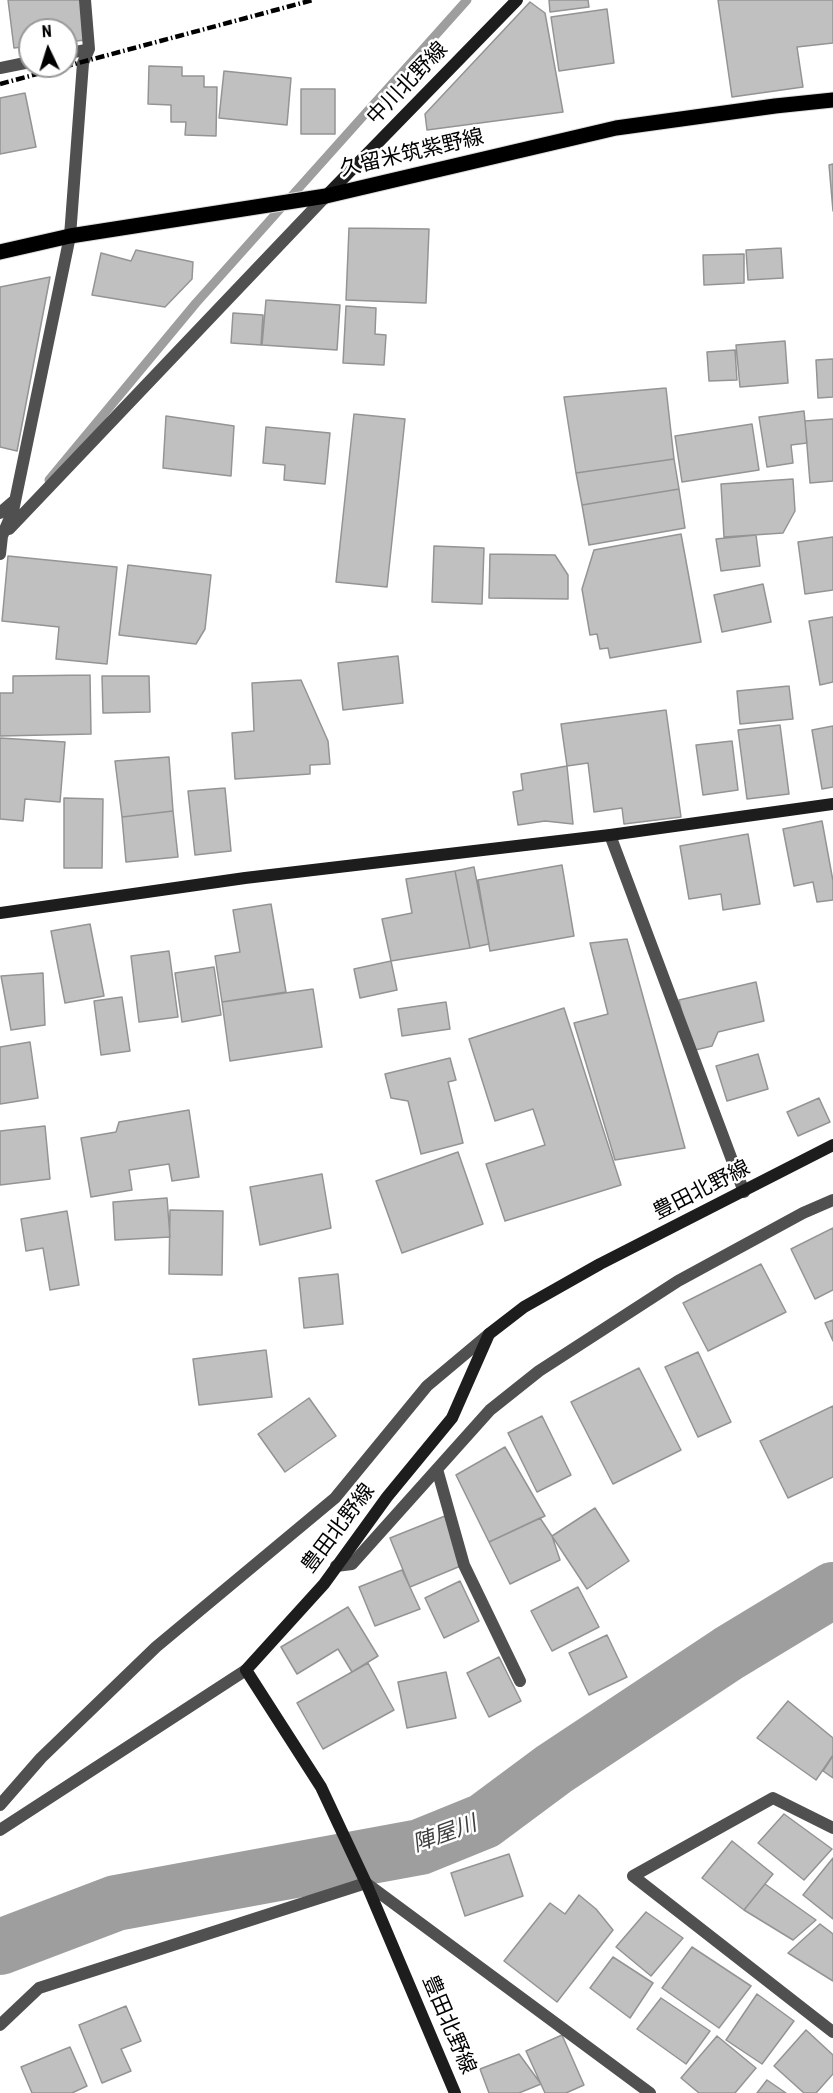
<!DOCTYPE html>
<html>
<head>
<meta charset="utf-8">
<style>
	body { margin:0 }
	#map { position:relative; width:833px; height:2093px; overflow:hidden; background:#fff; font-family:"Roboto Condensed",sans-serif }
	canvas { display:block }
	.north { position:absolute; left:18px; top:18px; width:60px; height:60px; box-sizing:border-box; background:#fff; border:2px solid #999; border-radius:50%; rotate:356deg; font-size:16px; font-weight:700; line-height:24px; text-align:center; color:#000 }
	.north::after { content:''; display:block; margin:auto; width:21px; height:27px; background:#000; clip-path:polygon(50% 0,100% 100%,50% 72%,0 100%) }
</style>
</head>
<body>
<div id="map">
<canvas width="833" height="2093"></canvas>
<div class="north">N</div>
</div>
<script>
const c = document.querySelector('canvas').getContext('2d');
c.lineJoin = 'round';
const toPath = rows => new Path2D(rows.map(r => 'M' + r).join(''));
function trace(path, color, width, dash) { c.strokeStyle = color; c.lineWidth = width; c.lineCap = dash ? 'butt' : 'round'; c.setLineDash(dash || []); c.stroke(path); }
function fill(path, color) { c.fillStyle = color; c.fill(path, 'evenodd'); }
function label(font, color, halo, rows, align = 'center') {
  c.font = font + ' "Roboto Condensed","Noto Sans JP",sans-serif'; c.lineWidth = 5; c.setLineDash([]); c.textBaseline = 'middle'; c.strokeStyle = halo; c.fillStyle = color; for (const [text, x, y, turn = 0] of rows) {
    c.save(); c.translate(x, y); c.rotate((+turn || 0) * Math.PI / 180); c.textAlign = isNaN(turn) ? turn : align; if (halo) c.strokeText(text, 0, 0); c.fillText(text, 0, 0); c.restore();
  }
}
const stream = toPath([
	[49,480,196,303,467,0]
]);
const river = toPath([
	[0,1947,116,1903,420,1847,484,1821,554,1769,729,1653,833,1590]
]);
const building = toPath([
	[8,0,81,0,86,40,66,42,66,30,30,30,30,46,14,48,8,0],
	[549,0,588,0,589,7,550,12,549,0],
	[718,0,833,0,833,43,797,47,803,87,732,97,718,0],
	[530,2,545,13,563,112,427,130,425,114,530,2],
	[607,9,614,63,559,71,551,17,607,9],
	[149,66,182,67,182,76,204,76,204,87,217,87,216,136,185,135,186,122,171,122,171,105,148,104,149,66],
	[224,71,291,78,287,125,219,118,224,71],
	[301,89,335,89,335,134,301,134,301,89],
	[25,93,36,147,0,154,0,98,25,93],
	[833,164,833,211,829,165,833,164],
	[349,228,429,229,426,303,346,300,349,228],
	[781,248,783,278,748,280,746,250,781,248],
	[136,250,193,262,192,279,165,307,92,295,101,253,131,261,136,250],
	[744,254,744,283,704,285,703,255,744,254],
	[50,277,17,451,0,447,0,287,50,277],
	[266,300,340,305,337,350,262,345,266,300],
	[346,306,376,308,375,334,386,335,384,365,343,363,346,306],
	[233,313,263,315,261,345,231,343,233,313],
	[785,341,788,383,740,387,736,345,785,341],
	[735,350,737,380,709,381,707,352,735,350],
	[833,359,833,397,818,398,816,360,833,359],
	[666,388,674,459,576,473,564,397,666,388],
	[804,411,807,443,791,445,793,463,767,467,759,417,804,411],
	[354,414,405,419,387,587,336,582,354,414],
	[166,416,234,426,231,476,163,468,166,416],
	[833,419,833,481,810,483,805,421,833,419],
	[752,424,759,470,682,482,675,436,752,424],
	[266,427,330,433,325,484,284,480,285,465,263,463,266,427],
	[674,459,679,489,582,505,576,473,674,459],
	[793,479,795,511,783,533,724,537,721,484,793,479],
	[679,489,685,528,589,545,582,505,679,489],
	[681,534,701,642,610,658,608,648,600,649,597,634,590,635,582,589,594,550,681,534],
	[756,535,760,566,721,571,716,539,756,535],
	[833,537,833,590,805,594,798,542,833,537],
	[434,546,484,548,482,604,432,602,434,546],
	[490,554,555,555,568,575,568,599,489,598,490,554],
	[8,556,117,567,107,664,56,659,59,627,2,621,8,556],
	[128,565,211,575,205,629,196,644,119,635,128,565],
	[763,584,771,622,722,632,714,595,763,584],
	[833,617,833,682,820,685,809,621,833,617],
	[398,656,403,703,343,710,338,663,398,656],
	[90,675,91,734,0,736,0,693,13,693,13,676,90,675],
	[102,676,149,676,150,712,103,713,102,676],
	[301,680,328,741,330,764,310,765,310,774,235,779,232,733,254,731,252,683,301,680],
	[789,686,793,719,740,724,737,691,789,686],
	[666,710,681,817,624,824,622,808,594,812,588,763,567,766,561,724,666,710],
	[780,725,789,794,747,799,738,730,780,725],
	[833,726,833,787,822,789,812,730,833,726],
	[0,738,65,742,60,802,25,799,23,821,0,819,0,738],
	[732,741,738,790,703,795,696,745,732,741],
	[169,757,173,811,122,817,115,761,169,757],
	[567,766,573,824,545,821,518,825,513,792,523,790,521,774,567,766],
	[225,788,231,851,195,855,188,791,225,788],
	[64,798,103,799,102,868,64,868,64,798],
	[173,811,178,857,126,862,122,817,173,811],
	[822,821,833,881,833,900,817,902,813,882,794,886,783,829,822,821],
	[748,834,760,904,723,910,721,894,689,899,680,846,748,834],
	[562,865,574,936,490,951,478,880,562,865],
	[474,867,489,944,470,948,455,871,474,867],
	[455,871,470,948,391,961,382,919,412,913,406,879,455,871],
	[271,904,286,992,222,1002,215,956,240,952,233,910,271,904],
	[90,924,104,996,65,1003,51,931,90,924],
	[627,939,685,1148,615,1160,574,1023,608,1014,590,943,627,939],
	[169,951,178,1017,139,1022,131,956,169,951],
	[391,961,397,990,360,998,354,969,391,961],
	[214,967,221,1015,182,1022,175,973,214,967],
	[43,973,45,1025,11,1030,1,976,43,973],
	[756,982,764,1021,718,1032,712,1046,691,1051,679,1000,756,982],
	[313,989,322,1047,230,1061,222,1002,313,989],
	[122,997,130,1051,101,1055,94,1001,122,997],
	[446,1002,450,1029,402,1036,398,1009,446,1002],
	[564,1008,621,1185,505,1221,486,1164,545,1145,533,1109,495,1121,469,1039,564,1008],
	[30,1042,38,1098,0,1104,0,1047,30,1042],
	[758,1054,768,1089,727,1101,716,1066,758,1054],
	[450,1058,456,1080,448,1082,463,1143,421,1154,408,1101,391,1098,385,1074,450,1058],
	[819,1098,830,1122,798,1136,787,1112,819,1098],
	[189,1110,199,1177,172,1181,169,1164,129,1170,132,1190,91,1197,81,1138,116,1132,119,1122,189,1110],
	[45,1126,50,1179,0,1185,0,1131,45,1126],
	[458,1152,483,1224,402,1253,376,1181,458,1152],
	[322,1174,331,1228,260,1245,250,1187,322,1174],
	[167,1198,170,1237,115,1240,113,1202,167,1198],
	[170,1210,223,1211,222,1275,169,1274,170,1210],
	[67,1211,79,1285,50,1290,43,1248,26,1251,21,1219,67,1211],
	[833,1228,833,1290,815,1299,791,1249,833,1228],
	[761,1264,786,1312,708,1351,683,1303,761,1264],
	[338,1274,343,1324,304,1328,299,1278,338,1274],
	[833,1320,833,1341,825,1323,833,1320],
	[266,1350,272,1397,199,1405,193,1359,266,1350],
	[698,1352,731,1422,698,1437,665,1367,698,1352],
	[639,1368,681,1450,613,1484,571,1402,639,1368],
	[309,1398,336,1436,285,1472,258,1434,309,1398],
	[833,1406,833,1477,788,1498,760,1441,833,1406],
	[542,1416,571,1475,537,1492,508,1433,542,1416],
	[505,1447,545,1516,489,1542,456,1475,505,1447],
	[595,1508,629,1561,587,1589,552,1536,595,1508],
	[445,1516,463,1565,410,1587,390,1538,445,1516],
	[540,1518,552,1536,560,1560,510,1584,489,1542,540,1518],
	[402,1570,420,1609,375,1626,359,1587,402,1570],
	[460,1581,479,1621,444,1638,425,1598,460,1581],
	[578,1587,599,1627,552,1651,531,1611,578,1587],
	[348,1607,378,1656,352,1672,338,1649,297,1674,281,1647,348,1607],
	[607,1635,627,1677,589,1695,569,1653,607,1635],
	[499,1657,521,1701,489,1717,467,1673,499,1657],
	[368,1663,394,1710,323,1749,297,1703,368,1663],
	[446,1672,456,1718,407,1728,398,1682,446,1672],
	[788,1701,833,1738,833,1755,816,1780,757,1738,788,1701],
	[833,1756,833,1778,823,1771,833,1756],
	[784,1814,832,1849,804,1880,758,1843,784,1814],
	[732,1841,773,1874,744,1910,702,1878,732,1841],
	[509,1854,523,1896,465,1916,451,1873,509,1854],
	[833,1858,833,1919,803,1895,833,1858],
	[765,1884,816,1920,793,1940,744,1910,765,1884],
	[579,1895,596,1909,613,1930,557,2002,504,1961,550,1903,565,1914,579,1895],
	[646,1912,683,1938,651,1976,616,1947,646,1912],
	[820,1924,833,1934,833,1981,788,1953,820,1924],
	[692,1947,751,1986,719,2028,662,1988,692,1947],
	[613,1957,653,1983,630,2018,590,1988,613,1957],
	[757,1994,794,2021,762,2064,726,2040,757,1994],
	[661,1998,710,2031,686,2064,637,2029,661,1998],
	[126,2006,141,2041,121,2049,131,2071,102,2083,79,2025,126,2006],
	[806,2030,833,2055,833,2074,816,2093,804,2093,774,2066,806,2030],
	[562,2035,584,2085,566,2093,545,2093,526,2051,562,2035],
	[717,2036,756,2068,735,2093,699,2093,681,2078,717,2036],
	[70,2047,87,2086,72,2093,32,2093,21,2067,70,2047],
	[519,2054,541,2084,519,2093,489,2093,480,2069,519,2054],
	[767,2080,786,2093,757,2093,767,2080]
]);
const lane = toPath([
	[437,1469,464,1565,520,1681],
	[336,1566,352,1564,490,1410,539,1371,678,1281,803,1213,833,1200]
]);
const street = toPath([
	[66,54,89,49],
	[0,68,30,62],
	[0,513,15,500],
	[9,529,326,196],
	[0,554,2,536,13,511,70,236,83,63,89,49,85,0],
	[610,835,744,1192],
	[0,1805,41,1758,156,1647,335,1498,427,1386,489,1334],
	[833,1828,773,1798,633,1876,833,2032],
	[0,1830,246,1670],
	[0,2025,39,1988,366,1883,650,2093]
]);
const secondary = toPath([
	[326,196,517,0],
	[0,913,245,878,610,835,833,804],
	[455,2093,366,1883,321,1787,246,1670,324,1584,387,1497,452,1418,489,1334,524,1307,600,1264,833,1145]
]);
const primary = toPath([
	[0,252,70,236,326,196,616,128,775,106,833,100]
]);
const rail = toPath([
	[0,84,313,0]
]);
const streetNames = [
	["中川北野線",408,84,-46],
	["久留米筑紫野線",412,154,-13],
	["豊田北野線",702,1191,-27],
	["豊田北野線",339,1529,-53],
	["豊田北野線",448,2025,67]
];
const waterNames = [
	["陣屋川",445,1835,-20]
];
trace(stream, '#9e9e9e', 9);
trace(river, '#9e9e9e', 56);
fill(building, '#c0c0c0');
trace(building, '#949494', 1.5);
trace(primary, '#dbdbdb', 17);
trace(lane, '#505050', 12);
trace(street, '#505050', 12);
trace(secondary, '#1d1d1d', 12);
trace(primary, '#000', 15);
trace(rail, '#000', 4.5, [9, 3, 1.5, 3]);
label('21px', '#000', '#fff', streetNames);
label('italic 22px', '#3f3f3f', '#fff', waterNames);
</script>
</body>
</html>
